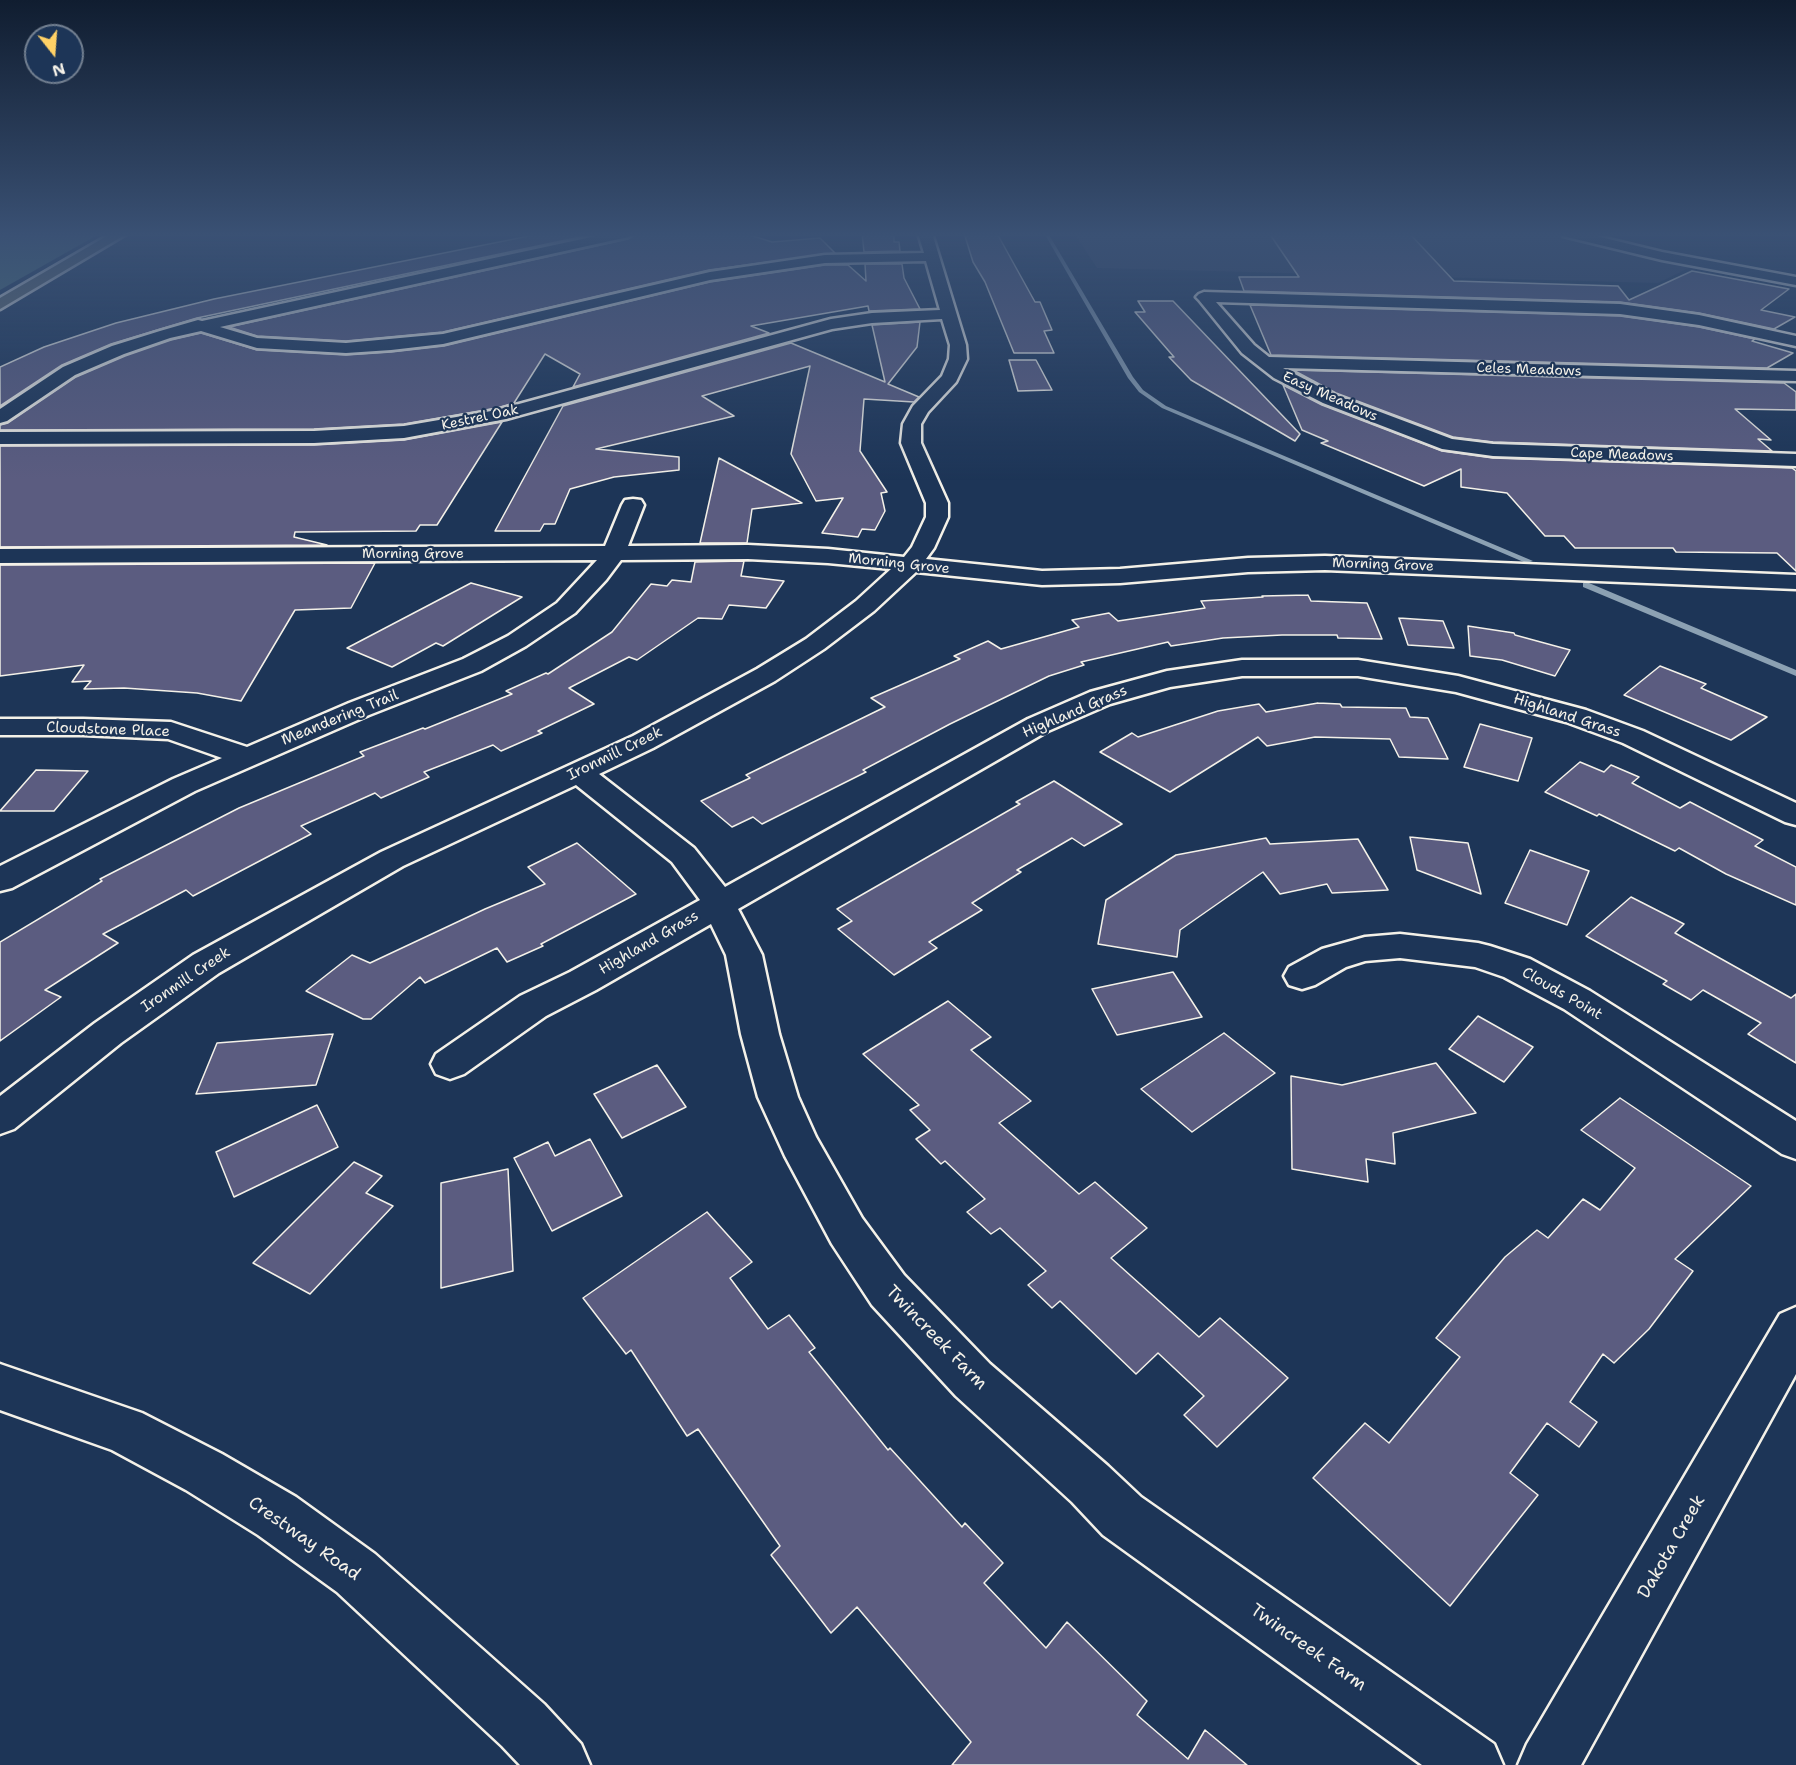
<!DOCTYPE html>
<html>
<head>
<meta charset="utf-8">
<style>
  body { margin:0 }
  #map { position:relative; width:1796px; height:1765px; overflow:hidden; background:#1d3557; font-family:"Shantell Sans",sans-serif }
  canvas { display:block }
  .north { position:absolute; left:24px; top:24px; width:60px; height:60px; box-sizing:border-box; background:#1d3557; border:2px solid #738091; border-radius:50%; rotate:163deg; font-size:16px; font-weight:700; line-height:24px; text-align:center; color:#f4f1e8 }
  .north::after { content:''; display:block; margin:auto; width:21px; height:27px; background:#ffd166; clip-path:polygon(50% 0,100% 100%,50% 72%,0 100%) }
</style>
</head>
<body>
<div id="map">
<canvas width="1796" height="1765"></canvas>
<div class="north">N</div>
</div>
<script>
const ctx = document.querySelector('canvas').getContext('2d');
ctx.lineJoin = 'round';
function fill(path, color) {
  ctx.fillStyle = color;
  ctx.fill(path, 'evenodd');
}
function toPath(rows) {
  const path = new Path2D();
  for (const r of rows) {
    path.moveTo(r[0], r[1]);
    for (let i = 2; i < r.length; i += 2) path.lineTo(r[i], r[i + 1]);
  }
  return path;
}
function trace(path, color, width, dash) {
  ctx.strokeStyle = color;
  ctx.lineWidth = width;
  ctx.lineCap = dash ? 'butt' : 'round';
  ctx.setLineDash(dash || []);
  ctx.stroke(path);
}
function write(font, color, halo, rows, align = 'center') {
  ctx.font = font + ' "Shantell Sans",sans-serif';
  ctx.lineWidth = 4.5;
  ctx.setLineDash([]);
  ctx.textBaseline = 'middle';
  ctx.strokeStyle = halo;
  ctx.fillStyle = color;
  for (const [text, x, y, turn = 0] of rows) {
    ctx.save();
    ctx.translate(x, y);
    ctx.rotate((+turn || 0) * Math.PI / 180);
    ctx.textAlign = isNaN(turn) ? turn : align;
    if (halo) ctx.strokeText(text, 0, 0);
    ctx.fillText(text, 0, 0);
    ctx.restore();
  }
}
const built = toPath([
  [1074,233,1548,233,1583,243,1693,266,1658,283,1097,268]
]);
const green = toPath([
  [0,233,101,233,0,290]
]);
const stream = toPath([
  [1044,233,1048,233,1133,377,1143,390,1166,406,1533,561,1526,563,1162,408,1139,392,1128,378,1044,233],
  [1583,583,1589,583,1796,670,1796,676,1583,587,1583,583]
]);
const building = toPath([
  [544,233,599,233,197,318,111,344,62,365,0,406,0,367,44,347,116,323,214,299,544,233],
  [637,233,744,233,772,242,820,238,835,253,709,270,443,332,346,341,257,336,229,327,628,239,637,233],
  [862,233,894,233,894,242,899,242,900,251,864,252,862,233],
  [964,233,995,233,999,237,1035,302,1040,302,1052,330,1044,331,1054,353,1014,353,985,282,973,262,964,233],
  [1269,233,1409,233,1454,281,1618,286,1629,300,1692,271,1789,289,1761,310,1795,317,1774,329,1699,313,1620,302,1244,291,1239,277,1299,277,1269,233],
  [865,264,902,264,904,278,920,309,869,311,868,306,751,326,769,333,573,387,580,374,545,354,514,403,497,408,404,424,314,429,0,430,0,425,8,423,76,377,125,356,171,340,201,333,257,350,346,355,391,352,444,346,710,282,825,265,848,265,866,281,865,264],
  [1138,301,1173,301,1300,434,1295,441,1191,380,1169,357,1174,357,1135,312,1145,312,1138,301],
  [1250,305,1620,316,1699,327,1755,339,1752,341,1793,353,1767,368,1271,355,1250,305],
  [920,322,917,347,888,384,919,397,914,402,864,399,860,451,887,492,881,493,885,511,875,530,862,529,858,537,822,533,843,498,816,501,791,454,810,366,702,396,734,416,596,449,679,457,679,470,614,477,570,489,555,524,544,524,540,531,495,531,563,406,791,343,885,382,872,325,920,322],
  [1009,360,1036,360,1052,390,1018,391,1009,360],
  [1293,370,1784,383,1796,392,1796,410,1735,409,1771,440,1758,439,1772,451,1493,442,1453,437,1336,393,1293,370],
  [1283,385,1322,405,1442,451,1493,458,1792,468,1796,471,1796,571,1777,553,1676,552,1673,548,1575,548,1564,536,1545,536,1507,493,1461,487,1461,469,1424,486,1321,443,1328,441,1302,430,1283,385],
  [502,422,437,525,420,525,416,531,295,532,294,537,327,545,0,547,0,446,314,445,404,440,502,422],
  [719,458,802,503,752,509,747,543,700,543,719,458],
  [744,561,741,576,784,581,766,608,729,605,722,619,698,618,637,660,629,657,569,688,594,704,538,731,542,733,501,751,493,745,424,772,429,777,381,798,375,793,301,826,311,834,193,896,186,890,103,934,118,943,45,990,61,997,0,1041,0,942,102,881,100,879,239,808,364,756,360,752,423,728,425,729,512,694,506,691,546,673,548,674,612,632,651,584,667,586,672,580,691,582,695,562,744,561],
  [375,563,351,608,295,610,241,701,197,693,124,688,84,689,91,681,72,682,84,665,0,676,0,565,375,563],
  [471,583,522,597,443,646,436,643,392,667,347,648,471,583],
  [1308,595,1311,601,1367,603,1382,639,1338,638,1337,635,1282,635,1223,638,1171,646,1168,642,1081,662,1084,665,1049,676,950,724,863,770,866,772,762,824,753,817,732,827,701,801,750,778,746,775,885,707,871,698,960,659,954,656,988,641,1001,649,1079,627,1072,620,1109,613,1118,621,1205,608,1201,601,1263,597,1262,596,1308,595],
  [1399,618,1443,621,1454,648,1408,645,1399,618],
  [1468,626,1514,633,1515,635,1570,650,1555,676,1502,660,1470,656,1468,626],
  [1660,666,1706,684,1701,688,1767,717,1731,740,1624,695,1660,666],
  [1318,703,1340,704,1342,707,1406,708,1410,717,1428,718,1448,759,1399,757,1390,739,1315,737,1267,746,1258,737,1170,792,1100,752,1132,733,1138,737,1218,711,1259,704,1266,712,1318,703],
  [1480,724,1532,738,1518,781,1464,767,1480,724],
  [1580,762,1604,772,1611,765,1639,777,1632,783,1680,808,1690,802,1763,840,1755,846,1796,867,1796,905,1726,874,1679,848,1675,851,1599,814,1597,816,1545,792,1580,762],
  [36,770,88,771,54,811,0,811,36,770],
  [1054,781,1122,824,1084,846,1072,838,1017,870,1021,872,972,903,982,910,929,942,937,948,894,975,838,929,852,921,837,909,1020,804,1016,802,1054,781],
  [1410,837,1468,843,1481,894,1417,870,1410,837],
  [1266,838,1270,844,1358,839,1388,890,1332,893,1327,884,1280,894,1263,872,1180,930,1177,957,1098,944,1106,900,1176,855,1266,838],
  [577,843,636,894,541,944,543,946,507,962,497,948,425,983,420,977,371,1019,363,1019,306,991,352,955,370,963,485,909,545,884,528,867,577,843],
  [1530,850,1589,871,1567,925,1505,903,1530,850],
  [1631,897,1684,924,1675,933,1791,998,1796,994,1796,1063,1748,1034,1761,1023,1703,990,1691,1000,1663,984,1667,981,1586,936,1631,897],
  [1173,972,1202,1017,1117,1035,1092,989,1173,972],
  [948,1001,991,1037,971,1050,1031,1101,999,1123,1079,1194,1095,1182,1147,1228,1111,1258,1199,1337,1220,1318,1288,1378,1217,1447,1184,1415,1204,1396,1158,1353,1136,1374,1060,1301,1052,1308,1028,1285,1046,1271,1000,1228,991,1234,967,1212,985,1199,945,1161,941,1164,916,1139,930,1130,910,1110,919,1105,863,1054,948,1001],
  [1478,1016,1533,1047,1504,1082,1449,1049,1478,1016],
  [1224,1033,1275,1073,1192,1132,1141,1089,1224,1033],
  [333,1034,316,1085,196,1094,217,1043,333,1034],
  [1436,1063,1476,1113,1393,1133,1395,1164,1366,1159,1368,1182,1292,1169,1291,1076,1342,1085,1436,1063],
  [657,1065,686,1107,622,1138,594,1094,657,1065],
  [1620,1098,1751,1186,1675,1259,1693,1271,1649,1329,1614,1363,1603,1354,1570,1402,1597,1422,1579,1447,1547,1423,1510,1473,1538,1495,1450,1606,1313,1478,1365,1423,1389,1443,1460,1357,1436,1338,1505,1257,1537,1230,1548,1238,1583,1199,1600,1210,1635,1168,1581,1130,1620,1098],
  [317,1105,338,1147,234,1197,216,1152,317,1105],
  [590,1139,622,1196,552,1231,514,1158,548,1142,555,1156,590,1139],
  [354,1162,382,1176,366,1193,393,1206,310,1294,253,1263,354,1162],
  [508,1169,513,1271,441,1288,441,1183,508,1169],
  [707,1212,752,1262,730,1278,768,1329,789,1315,815,1348,809,1352,888,1450,890,1448,962,1527,965,1523,1003,1563,984,1583,1046,1648,1067,1622,1147,1701,1137,1715,1188,1759,1205,1730,1247,1765,952,1765,971,1742,857,1607,831,1633,771,1555,780,1546,698,1429,687,1436,631,1350,626,1354,583,1298,707,1212]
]);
const minor = toPath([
  [610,233,635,233,628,237,220,327,257,338,346,343,443,334,710,272,825,255,924,253,918,233,932,233,966,345,967,359,956,382,928,412,921,424,921,443,948,503,948,517,934,548,926,559,1042,571,1120,569,1248,558,1325,556,1796,575,1796,589,1325,570,1248,572,1120,583,1042,585,916,572,874,611,824,649,775,681,653,748,599,774,694,848,725,887,1028,719,1090,692,1167,671,1242,660,1358,660,1458,676,1586,710,1643,731,1796,803,1796,825,1785,822,1623,743,1566,722,1456,692,1358,676,1242,676,1170,687,1110,704,1048,731,738,909,762,955,779,1034,798,1097,816,1137,862,1218,904,1275,990,1364,1108,1466,1141,1497,1494,1744,1503,1765,1422,1765,1103,1535,1072,1502,956,1396,872,1305,832,1244,785,1156,758,1097,741,1034,726,955,711,924,596,990,546,1016,464,1074,450,1079,436,1074,431,1064,436,1054,520,996,570,972,700,900,672,862,576,785,403,866,219,973,121,1043,14,1129,0,1134,0,1096,95,1023,193,955,381,852,633,736,757,669,806,639,856,601,891,569,828,563,748,559,621,560,606,580,575,613,526,646,481,671,369,715,195,791,12,888,0,891,0,866,173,779,222,758,168,739,83,735,0,735,0,719,83,719,171,722,247,747,349,703,463,659,508,636,557,603,597,560,0,563,0,549,605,546,622,505,625,500,633,499,641,500,644,505,628,546,748,545,828,549,904,557,912,547,926,517,926,503,901,443,903,424,913,406,942,376,949,359,950,345,942,319,872,323,832,329,506,419,404,438,314,443,0,444,0,432,314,431,404,426,497,410,831,319,872,313,940,310,926,261,825,263,710,280,443,344,391,350,346,353,257,348,201,331,170,338,124,354,75,375,7,421,0,423,0,409,63,367,112,346,160,331,198,320,202,321,610,233],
  [1561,233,1584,233,1662,252,1796,277,1796,285,1662,260,1563,236,1561,233],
  [1204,292,1620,304,1699,315,1796,336,1796,346,1699,325,1620,314,1216,302,1254,345,1269,357,1796,371,1796,381,1283,368,1335,395,1452,439,1493,444,1796,454,1796,466,1493,456,1442,449,1323,403,1274,378,1242,353,1199,300,1196,297,1199,294,1204,292],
  [1400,934,1478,943,1490,946,1530,959,1590,991,1796,1121,1796,1159,1782,1154,1564,1009,1504,977,1475,967,1400,958,1365,961,1346,967,1315,985,1302,989,1289,985,1284,976,1289,967,1322,949,1365,937,1400,934],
  [1796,1307,1796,1374,1581,1765,1518,1765,1527,1744,1780,1314,1796,1307],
  [0,1364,142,1413,222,1454,296,1497,375,1554,544,1704,581,1744,590,1765,520,1765,502,1746,337,1592,258,1535,186,1490,112,1450,0,1410,0,1364]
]);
const major = toPath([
  [112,233,128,233,0,309,0,298,112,233]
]);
const farStreetnames = [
  ["Celes Meadows",1529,370,2],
  ["Easy Meadows",1330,397,24],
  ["Kestrel Oak",480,418,-12],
  ["Cape Meadows",1622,455,2],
  ["Morning Grove",413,554],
  ["Morning Grove",899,564,6],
  ["Morning Grove",1383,565,2]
];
const streetNames = [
  ["Highland Grass",1075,712,-23],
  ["Highland Grass",1567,716,18],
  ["Meandering Trail",340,718,-22],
  ["Cloudstone Place",108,730,2],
  ["Ironmill Creek",615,754,-26],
  ["Highland Grass",649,943,-30],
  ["Ironmill Creek",186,980,-34],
  ["Clouds Point",1562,994,30]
];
const nearStreetnames = [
  ["Twincreek Farm",936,1338,46],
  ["Crestway Road",304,1539,35],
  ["Dakota Creek",1672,1547,-60],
  ["Twincreek Farm",1308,1648,35]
];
fill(built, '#304163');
fill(green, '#4d767b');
fill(stream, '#8ca1b3');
fill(building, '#5b5c80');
trace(building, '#f4f1e8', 1.5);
trace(minor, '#f4f1e8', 5);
trace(major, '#f4f1e8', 5);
fill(minor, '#1d3557');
fill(major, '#6a706d');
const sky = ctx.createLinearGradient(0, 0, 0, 480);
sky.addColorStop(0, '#101d30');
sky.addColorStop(0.49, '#3a5174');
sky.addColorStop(1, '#3a517400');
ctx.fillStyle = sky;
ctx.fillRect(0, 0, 1796, 480);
write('14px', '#f4f1e8', '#1d3557', farStreetnames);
write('15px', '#f4f1e8', '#1d3557', streetNames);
write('18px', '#f4f1e8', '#1d3557', nearStreetnames);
</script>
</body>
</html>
